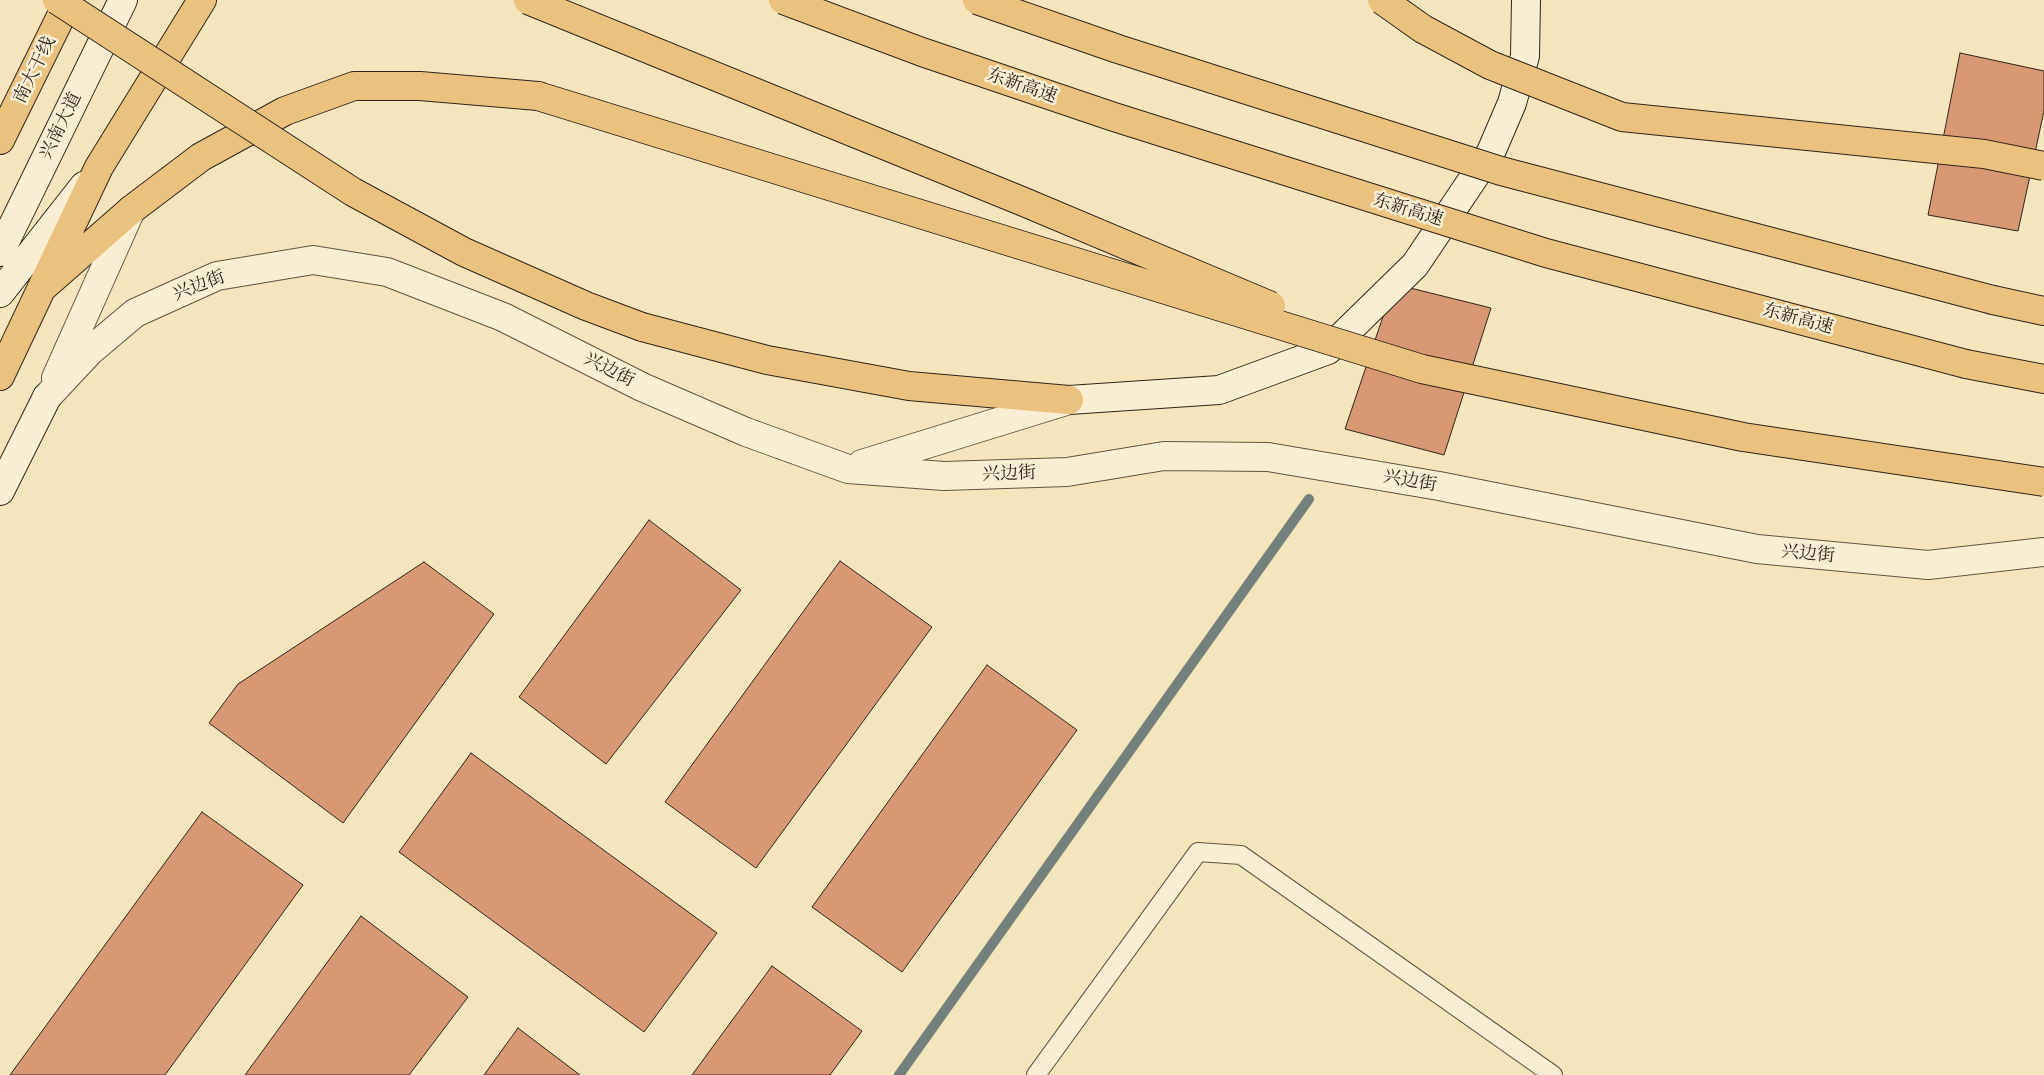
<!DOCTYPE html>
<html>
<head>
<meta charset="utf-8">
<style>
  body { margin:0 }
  canvas { display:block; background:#f5e5bc }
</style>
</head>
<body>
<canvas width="2044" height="1075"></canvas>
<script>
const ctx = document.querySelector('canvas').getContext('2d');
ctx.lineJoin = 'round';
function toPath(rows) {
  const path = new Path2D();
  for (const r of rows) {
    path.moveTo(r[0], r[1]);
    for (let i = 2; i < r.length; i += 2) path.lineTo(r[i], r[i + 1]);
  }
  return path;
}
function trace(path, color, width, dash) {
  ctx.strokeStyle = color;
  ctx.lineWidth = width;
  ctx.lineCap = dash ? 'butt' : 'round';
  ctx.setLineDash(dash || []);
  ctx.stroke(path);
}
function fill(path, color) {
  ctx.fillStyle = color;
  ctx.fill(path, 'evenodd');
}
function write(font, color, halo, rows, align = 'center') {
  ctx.font = font + ' "EB Garamond","Noto Serif SC",serif';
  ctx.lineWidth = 5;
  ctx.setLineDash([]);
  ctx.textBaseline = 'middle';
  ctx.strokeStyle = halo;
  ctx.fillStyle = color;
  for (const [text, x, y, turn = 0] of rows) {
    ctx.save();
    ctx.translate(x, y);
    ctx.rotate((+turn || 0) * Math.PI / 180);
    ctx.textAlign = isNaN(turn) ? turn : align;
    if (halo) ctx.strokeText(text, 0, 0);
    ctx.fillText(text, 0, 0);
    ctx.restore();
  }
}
const stream = toPath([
  [899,1075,1309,499]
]);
const building = toPath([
  [1960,53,2044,71,2044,111,2018,231,1928,215,1960,53],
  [1394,284,1491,308,1444,455,1345,429,1394,284],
  [649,520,741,590,606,764,519,697,649,520],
  [840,561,932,627,756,868,665,802,840,561],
  [424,562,494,614,343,823,209,723,238,684,424,562],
  [987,665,1077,730,902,972,812,907,987,665],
  [471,753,717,933,644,1032,399,852,471,753],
  [202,812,303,885,165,1075,10,1075,202,812],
  [361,916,468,997,409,1075,245,1075,361,916],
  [772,966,862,1031,830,1075,692,1075,772,966],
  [518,1028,580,1075,484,1075,518,1028]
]);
const service = toPath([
  [1036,1075,1198,852,1241,855,1553,1075]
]);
const tertiary = toPath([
  [56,378,131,210],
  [47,397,90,351,135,313,217,276,313,260,387,272,503,317,642,387,746,432,848,469,944,476,1067,472,1164,456,1268,457,1439,486,1757,549,1928,565,2044,552],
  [862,464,1069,400]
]);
const secondary = toPath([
  [0,252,123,0],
  [0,293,84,186],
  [1069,400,1219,390,1328,350,1415,265,1491,152,1512,103,1525,56,1526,0],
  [0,491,47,397]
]);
const trunk = toPath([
  [0,140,69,0]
]);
const motorway = toPath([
  [42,288,131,210,201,157,285,111,354,86,420,86,538,96],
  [1993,300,2044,311],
  [642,327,767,360,909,386,1069,400],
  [1966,364,2044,379],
  [0,376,99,167,202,0]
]);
const motorwayBridge = toPath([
  [57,0,353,192,464,252,586,306,642,327],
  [528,0,1024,202,1271,306],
  [783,0,922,52,1114,117,1546,253,1966,364],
  [977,0,1118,49,1501,171,1993,300],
  [1382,0,1423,29,1490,65,1622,117,1984,154,2044,166],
  [538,96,1422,369,1743,437,2044,482]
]);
const streetNames = [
  ["南大干线",35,70,-64],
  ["东新高速",1022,86,19],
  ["兴南大道",61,126,-64],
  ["东新高速",1408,210,17],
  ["兴边街",199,286,-21],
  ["东新高速",1798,319,15],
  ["兴边街",609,370,27],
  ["兴边街",1009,474,-2],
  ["兴边街",1410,481,10],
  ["兴边街",1808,554,5]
];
trace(stream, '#73807b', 10);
fill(building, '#d99874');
trace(building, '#30251b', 1);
trace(service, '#615543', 20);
trace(tertiary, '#615543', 30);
trace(secondary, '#30251b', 30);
trace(trunk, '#30251b', 30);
trace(motorway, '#30251b', 30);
trace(service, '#f8eed3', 18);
trace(tertiary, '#f8eed3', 28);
trace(secondary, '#f8eed3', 28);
trace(trunk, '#eac27e', 28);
trace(motorway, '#eac27e', 28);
trace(motorwayBridge, '#30251b', 30, []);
trace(motorwayBridge, '#eac27e', 28);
write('18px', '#30251b', '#f8eed3', streetNames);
</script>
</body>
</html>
